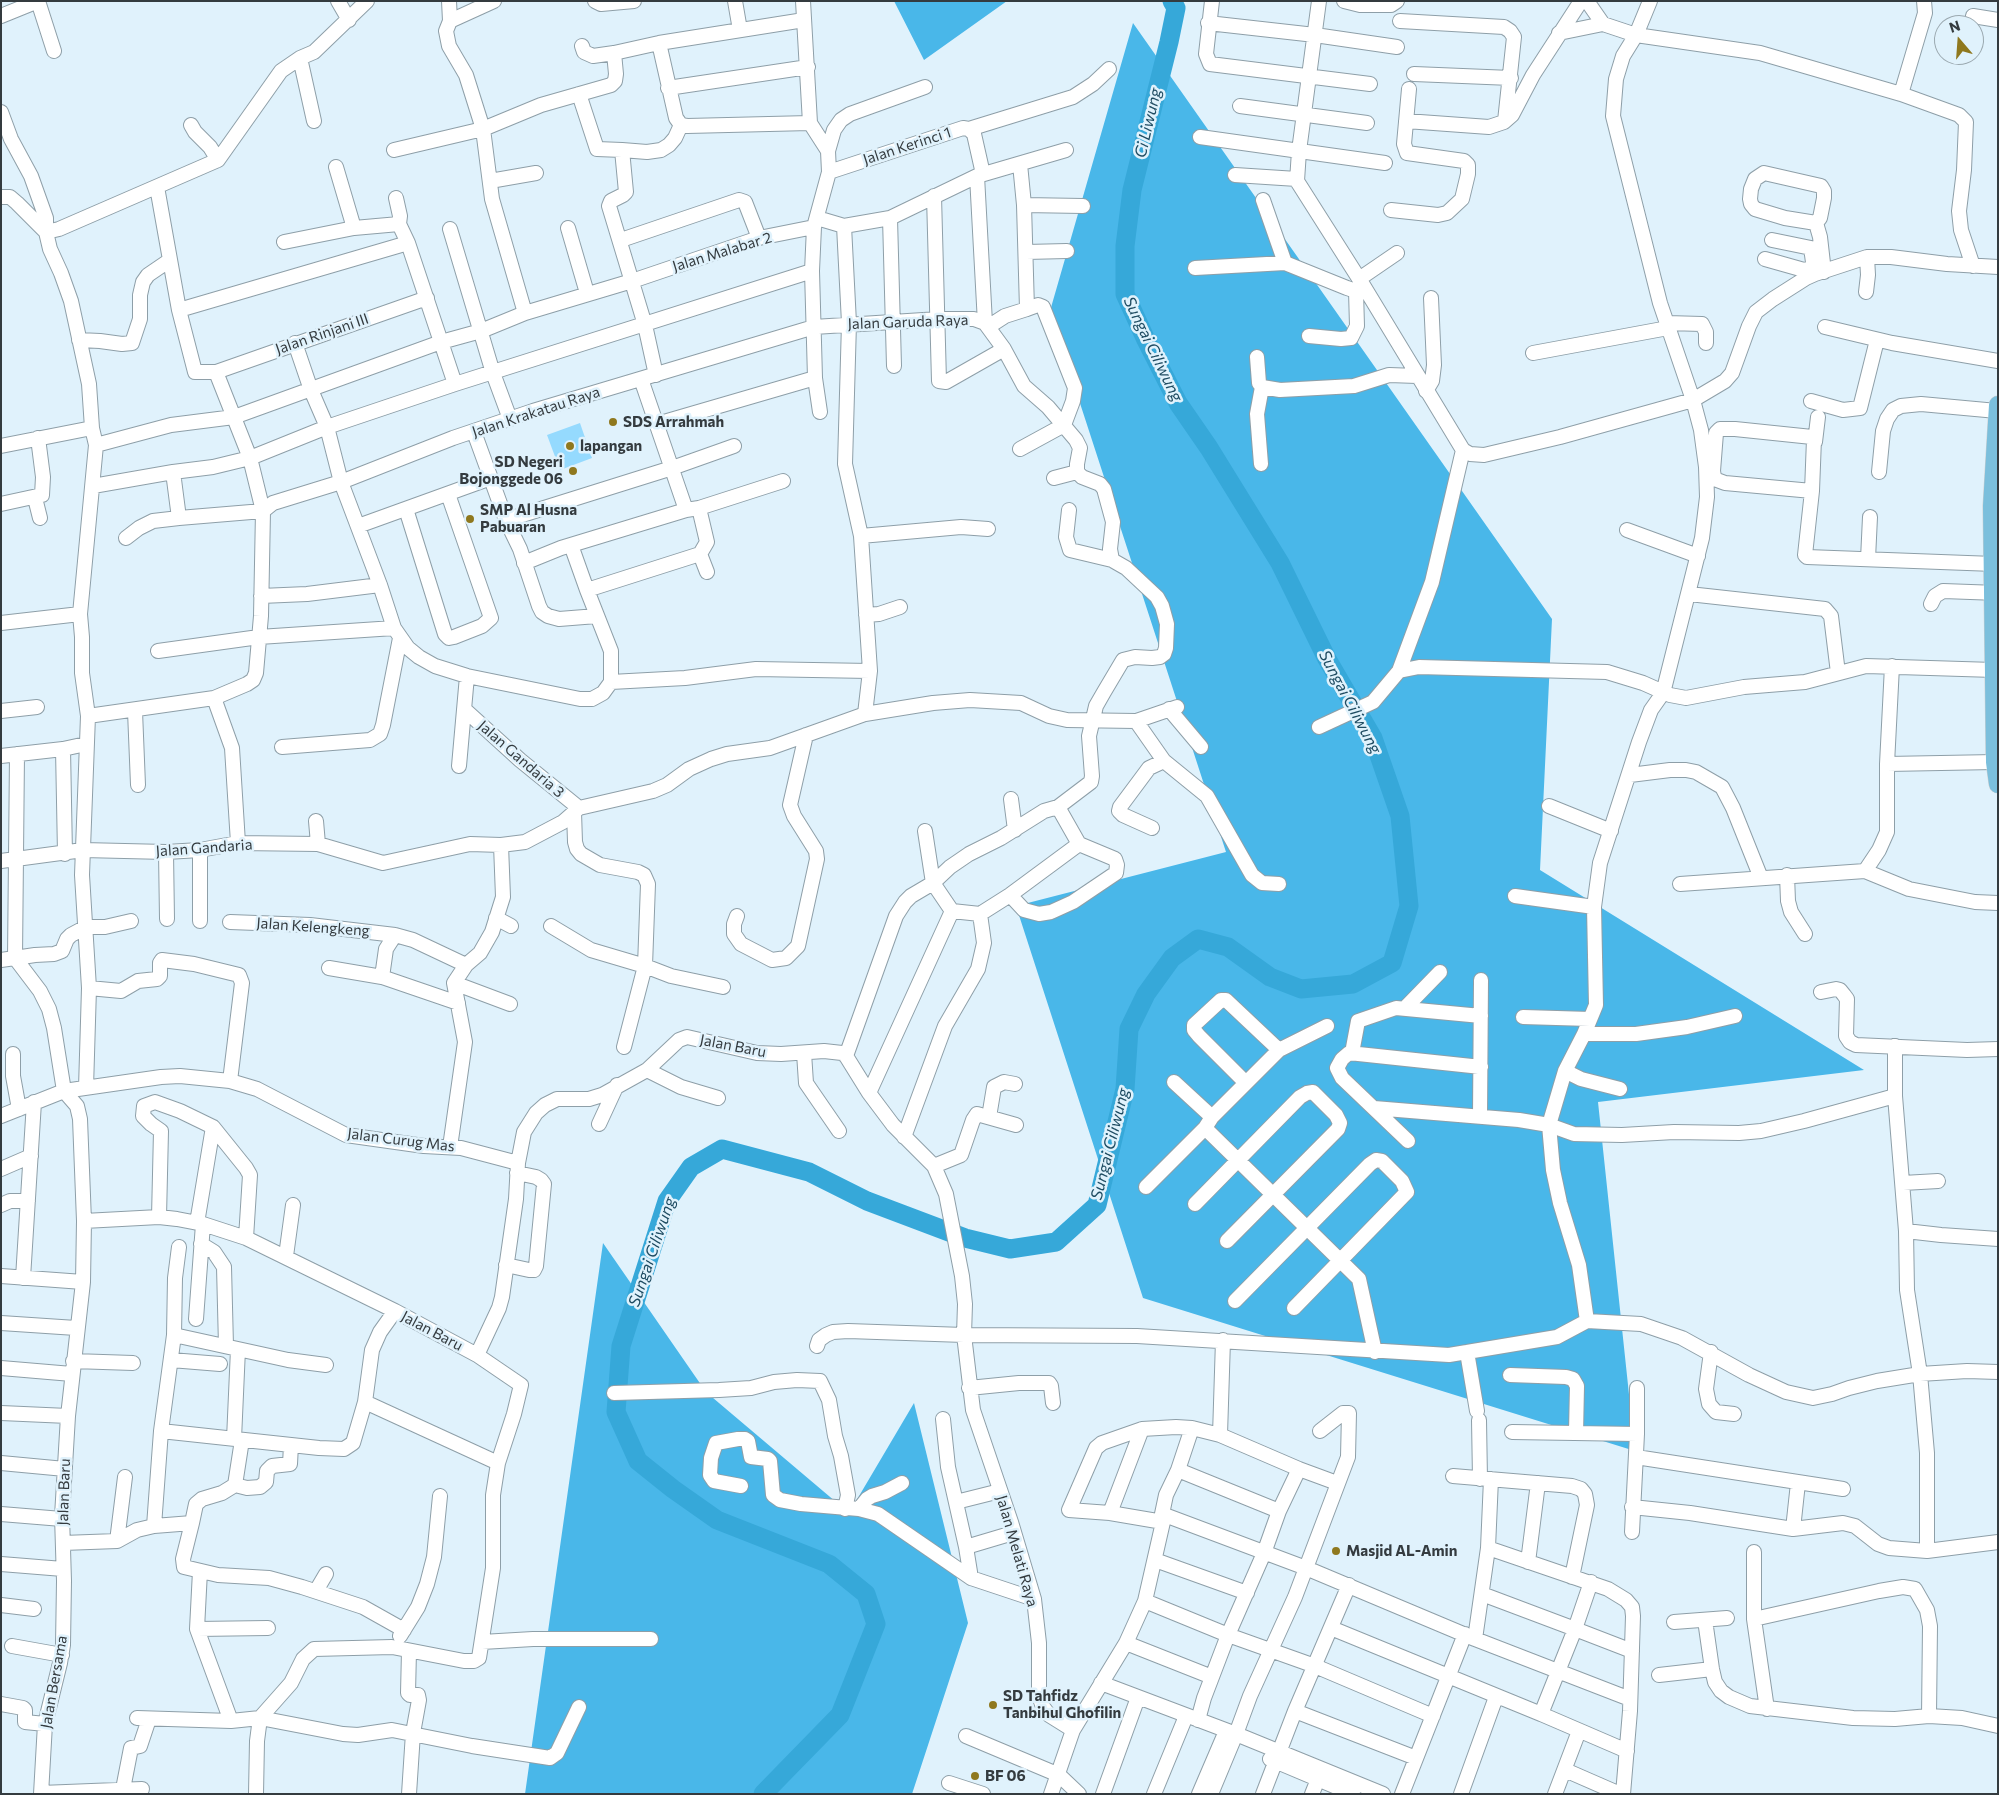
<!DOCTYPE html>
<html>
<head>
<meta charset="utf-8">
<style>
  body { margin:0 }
  #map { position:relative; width:1999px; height:1795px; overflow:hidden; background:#e0f2fc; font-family:Commissioner,sans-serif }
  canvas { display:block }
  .frame { position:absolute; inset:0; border:2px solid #343b3f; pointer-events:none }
  .north { position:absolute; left:1934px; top:15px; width:50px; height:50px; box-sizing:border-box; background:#e0f2fc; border:1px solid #9ba9b0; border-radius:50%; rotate:342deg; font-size:14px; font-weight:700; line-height:20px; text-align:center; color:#343b3f }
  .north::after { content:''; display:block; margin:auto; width:18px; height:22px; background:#8f781e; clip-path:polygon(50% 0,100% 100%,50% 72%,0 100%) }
</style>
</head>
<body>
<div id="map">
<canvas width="1999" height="1795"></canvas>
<div class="frame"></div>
<div class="north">N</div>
</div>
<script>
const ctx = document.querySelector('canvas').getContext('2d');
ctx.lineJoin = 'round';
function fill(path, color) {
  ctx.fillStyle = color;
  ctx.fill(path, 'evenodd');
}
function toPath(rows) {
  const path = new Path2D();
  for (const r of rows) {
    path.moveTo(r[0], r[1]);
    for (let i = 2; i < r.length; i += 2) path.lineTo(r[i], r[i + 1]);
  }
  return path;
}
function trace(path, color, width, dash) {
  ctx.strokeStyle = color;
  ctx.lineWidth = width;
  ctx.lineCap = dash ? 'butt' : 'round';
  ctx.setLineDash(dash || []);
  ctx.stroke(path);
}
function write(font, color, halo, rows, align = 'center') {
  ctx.font = font + ' Commissioner,sans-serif';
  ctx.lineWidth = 5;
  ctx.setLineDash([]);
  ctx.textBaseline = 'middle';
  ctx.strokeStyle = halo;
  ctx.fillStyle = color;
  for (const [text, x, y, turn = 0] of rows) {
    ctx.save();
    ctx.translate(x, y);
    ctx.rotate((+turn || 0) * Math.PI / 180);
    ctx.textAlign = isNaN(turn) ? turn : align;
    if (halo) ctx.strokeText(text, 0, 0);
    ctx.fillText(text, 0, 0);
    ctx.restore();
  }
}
const green = toPath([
  [580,423,592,458,560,470,547,435]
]);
const forest = toPath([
  [894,1,1007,1,924,60],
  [1133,23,1552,619,1540,870,1864,1070,1598,1102,1635,1451,1143,1298,1016,906,1226,852,1050,311],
  [603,1243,706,1392,849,1513,914,1403,968,1623,912,1794,525,1794]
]);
const river = toPath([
  [763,1794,840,1715,876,1624,866,1594,829,1564,717,1520,673,1489,638,1461,616,1412,621,1346,667,1201,691,1167,722,1149,809,1172,867,1201,965,1238,1010,1249,1056,1242,1097,1205,1125,1089,1129,1029,1146,994,1172,958,1198,939,1228,947,1270,977,1301,989,1353,984,1392,963,1409,906,1400,816,1373,738,1327,659,1280,563,1209,448,1178,403,1146,340,1125,294,1125,246,1132,190,1169,42,1176,8,1172,1]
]);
const minor = toPath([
  [38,1,54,51],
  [338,1,349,20],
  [449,1,450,21,446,31,449,46,466,75,483,129,492,199,525,313],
  [595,1,601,4,634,1],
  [735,1,740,30],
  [803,1,810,123,828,151,829,172,814,227,812,271,815,378,820,412],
  [1212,1,1206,54,1210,64,1370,84],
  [1319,1,1299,151,1297,181,1363,285,1463,450,1470,454,1484,455,1560,437,1693,400,1725,381,1732,373,1749,326,1756,312,1773,299,1806,278,1815,274,1867,257,1891,257,1947,264,1998,267],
  [1344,1,1360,5,1391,5,1397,1],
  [1587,1,1603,24],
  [1,16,38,1],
  [1973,16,1998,20],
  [450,21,494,1],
  [1400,21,1504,27,1510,31,1514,37,1505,121],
  [1208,23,1315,35,1397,47],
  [1559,33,1603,24,1636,35,1760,53,1901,94,1959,115,1966,122,1964,170,1959,211,1961,230,1973,266],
  [659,43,676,118,681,125,687,126,810,123],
  [582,46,584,52,593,56,614,53,659,43,804,20],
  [300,58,314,121],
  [1414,74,1511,78],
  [668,88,808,67],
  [579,94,597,149,622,150,626,192,623,195,611,201,609,206,645,325,656,375],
  [1901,94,1925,13,1924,1],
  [1240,106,1367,123],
  [1,112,11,139,31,176,46,218,46,232,50,249,61,273,71,301,89,384,92,428,96,445,80,614,82,637,82,673,88,716],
  [1406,121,1489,127,1504,122,1512,115,1533,75,1581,1],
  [191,125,195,132,210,147,218,160],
  [969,129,1073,97,1093,84,1109,69],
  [1200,137,1385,163],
  [394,150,483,129,541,105,611,85,615,81,616,74,614,53],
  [622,150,647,152,661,150,669,145,675,138,681,125],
  [828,151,834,130,841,120,850,114,925,87],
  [336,167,354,228],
  [829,172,963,128,969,129,974,134,983,174],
  [1235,175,1297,179],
  [977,176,985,323],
  [490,181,536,173],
  [157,187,179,310,195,372,216,372,427,298],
  [934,196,939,381,946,382,1004,349],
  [1,197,10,197,17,203,46,232],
  [396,198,400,216,399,224,408,243,455,384],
  [1263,200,1285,263],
  [1024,205,1083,206],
  [1391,210,1438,215,1447,213,1462,199,1468,174,1468,165,1464,161,1407,153,1404,144,1409,89],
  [817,218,844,226,890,218,977,176,1066,150],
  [890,218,894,366],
  [1816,223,1820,218,1824,198,1824,191,1821,186,1764,173,1755,179,1751,189,1750,199,1751,204,1755,209,1785,218,1816,223,1820,237,1824,272],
  [844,226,849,323,845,464,861,536,870,671,865,714],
  [568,228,587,293],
  [450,229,493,373,510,419],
  [46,232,59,229,218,160,281,71,300,58,314,52,367,1],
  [621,240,739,200,745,202,759,238],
  [284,242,354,228,399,224],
  [1026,252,1067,251],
  [1765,259,1804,270,1812,268,1813,262,1811,248,1772,240],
  [1195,268,1285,263,1347,288,1356,291,1363,285],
  [1359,279,1397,253],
  [1866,292,1868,275,1867,257],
  [179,310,408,243],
  [1667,323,1702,324,1706,332,1706,343],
  [988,327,1005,316,1027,309],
  [1825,327,1892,343,1998,361],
  [1309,336,1341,339,1351,338,1357,326,1356,291],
  [79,340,100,341,122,344,132,343,140,319,140,295,143,282,148,275,170,260],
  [295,343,311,390,327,427,341,482,380,585,394,628,408,648,419,657,435,666,467,676,580,699,592,699,603,693,611,682,611,651,587,590],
  [1533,353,1668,328],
  [1257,357,1259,383,1262,387,1280,390,1354,386,1389,375,1417,376],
  [641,379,686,510],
  [1426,391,1432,381,1434,365,1431,298],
  [1811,401,1843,410,1860,408,1877,340],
  [657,424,815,378],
  [474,432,506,520,520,549,539,606,542,612,548,616,559,619,597,616],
  [1815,442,1818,417],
  [96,445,171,425,234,417,441,342,481,331,525,313,632,281,759,238,814,227],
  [1,446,92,428],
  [1020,449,1064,425,1073,401,1075,388,1043,307,1038,305,1027,309,1024,205,1020,164],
  [1261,464,1257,414,1262,387],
  [173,472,179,518,263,511],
  [1879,472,1883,431,1887,419,1893,410,1901,406,1921,404,1997,411],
  [1054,478,1077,472],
  [93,486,173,472,213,467,250,458,327,427,455,384,812,271],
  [1812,491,1725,483,1717,480,1714,477,1713,471,1716,433,1720,429,1735,429,1812,437,1814,439,1812,491,1805,555,1807,557,1994,564],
  [35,498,40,518],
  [1,504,42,495,43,477,38,438],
  [406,509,445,634,449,638,454,637,482,626,491,618,448,494],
  [1069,510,1066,537,1070,550,1112,560],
  [263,511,273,503,341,482,453,438,533,411,814,327,939,319,974,319,985,323,1004,349,1024,386,1048,407,1076,440,1080,448,1077,464,1077,472,1082,477,1100,484,1104,489,1113,522,1110,549,1112,560,1126,568,1157,597,1162,606,1167,624,1166,648,1164,654,1160,657,1152,658,1135,657,1123,660,1104,692,1096,706,1089,736,1092,776,1091,782,1058,807,1044,811,1001,838,969,854,950,867,933,883,911,896,905,902,896,916,846,1056],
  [506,520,672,468,734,446],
  [358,526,491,478],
  [1627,530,1698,556],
  [861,536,961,527,988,529],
  [126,538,139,528,153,521,179,518],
  [571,545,587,590,700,554,707,542,699,508],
  [700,554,707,572],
  [1868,559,1870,517],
  [524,563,561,548,686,510,699,508,783,481],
  [1689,594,1825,609,1831,616,1838,673],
  [261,596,307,594,380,585],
  [1931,604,1935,596,1943,591,1998,593],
  [866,615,879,614,900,607],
  [1,623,80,614],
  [158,651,259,637,394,628],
  [1399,671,1432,582,1463,450],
  [611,682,685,678,756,669,870,671],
  [214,698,232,748,238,843],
  [464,709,520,760,579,808],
  [1169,709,1201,747],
  [1,711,37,707],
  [135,711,138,785],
  [1136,721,1164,761,1207,796,1252,875,1262,883,1279,884],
  [1319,727,1373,702,1399,671,1419,667,1607,672,1643,683,1670,695,1686,698,1744,687,1805,682,1866,666,1994,670],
  [282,747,370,740,380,734,383,725,400,638],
  [63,749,65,854],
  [17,754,15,958,35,955,54,954,62,951,67,939,71,935,86,927,105,927,131,921],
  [1,756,63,749,86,744],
  [1887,764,1995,762],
  [459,766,467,676],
  [1630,775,1670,770,1686,770,1696,772,1722,787,1733,808,1761,878],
  [1011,799,1015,830],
  [1549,806,1611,831],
  [574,812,575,842,577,849,581,854,600,865,638,872,644,875,648,884,645,966,624,1047],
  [316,821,318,844],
  [1152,828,1123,815,1119,811,1120,807,1149,768,1164,761],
  [200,850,200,921],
  [166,852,167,919],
  [1,861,83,850,166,852,200,850,238,843,318,844,383,863,470,844,501,845,525,842,563,822,579,808,653,791,667,785,689,769,711,759,727,754,770,748,865,714,933,703,970,700,1021,703,1049,716,1067,720,1136,721,1177,707],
  [1865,871,1879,850,1887,832,1887,764,1892,666],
  [1787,875,1788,901,1791,912,1805,934],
  [1680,884,1865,871,1909,889,1975,902,1998,903],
  [1010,895,1024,910,1039,914,1051,912,1073,902,1116,873,1117,865,1115,859,1079,844],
  [1515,896,1594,907],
  [952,911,980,914,1010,895,1079,844,1058,807],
  [737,916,734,924,734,934,741,944,772,960,786,958,798,946,817,859,816,851,794,816,790,805,806,735],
  [496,918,511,926],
  [230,922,310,925,395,935,386,949,382,977,458,1003],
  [551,926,591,950,645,966,671,976,723,987],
  [395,935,413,940,466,965],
  [1,960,15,958,40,991,49,1009,54,1028,64,1091,1,1116],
  [329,968,382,977],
  [454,983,510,1004],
  [89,988,121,991,138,981,157,979,160,976,160,963,162,960,194,964,239,975,242,983,230,1081],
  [1821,992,1836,989,1840,990,1844,995,1847,999,1846,1036,1850,1042,1856,1045,1967,1050,1998,1049],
  [1404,1009,1440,972],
  [1523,1017,1590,1019],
  [1584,1034,1636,1034,1687,1027,1735,1016],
  [1895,1046,1895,1096,1906,1231,1907,1290,1920,1374,1927,1453,1927,1551],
  [804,1053,806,1083,839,1131],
  [1352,1053,1358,1021,1396,1008,1481,1016],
  [13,1054,13,1076,19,1109],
  [647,1070,681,1087,718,1098],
  [1565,1071,1581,1079,1620,1089],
  [1174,1082,1212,1117],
  [1246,1083,1199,1036,1194,1030,1194,1025,1221,1000,1226,1000,1279,1050],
  [86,1088,89,988,82,875,88,716,214,698,247,684,253,680,256,673,261,616,263,511,250,458,216,372],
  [64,1091,161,1077,180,1076,230,1081,257,1089,346,1135,424,1146,461,1148,518,1163],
  [64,1091,77,1106,80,1119,84,1221],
  [869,1093,952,911,933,883,925,831],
  [1374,1108,1519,1120,1549,1125,1574,1134,1622,1135,1674,1132,1739,1133,1761,1131,1804,1121,1895,1096],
  [1480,1116,1481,980],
  [989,1117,994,1087,1004,1082,1015,1084],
  [599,1124,617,1085],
  [1205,1128,1359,1279,1375,1352],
  [904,1137,945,1026,978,969,984,943,980,914],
  [1408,1141,1342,1078,1337,1068,1342,1059,1349,1053,1481,1067],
  [450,1147,465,1042,454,983,466,965,480,953,492,932,503,897,501,845],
  [934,1166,961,1155,973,1120,977,1114,1016,1125],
  [1,1169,31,1156],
  [1903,1183,1938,1181],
  [1146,1187,1205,1128,1212,1117,1279,1050,1327,1026],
  [1195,1204,1300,1097,1307,1093,1313,1092,1336,1115,1340,1123,1338,1129,1227,1241],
  [1,1205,10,1201,28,1201],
  [159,1217,161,1131,151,1124,143,1116,144,1106,155,1102,180,1111,213,1127,246,1168,250,1175,246,1238],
  [197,1223,213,1127],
  [1906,1231,1941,1235,1998,1239],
  [201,1244,214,1252,224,1267,226,1346],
  [286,1256,293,1205],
  [506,1265,529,1270,534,1270,536,1266,544,1184,541,1180,536,1177,517,1173],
  [1,1276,83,1282],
  [23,1278,34,1102],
  [1235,1301,1370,1164,1376,1160,1382,1161,1402,1181,1407,1192,1294,1308],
  [196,1319,203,1224],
  [1587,1321,1579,1265,1560,1203,1553,1170,1549,1125,1565,1071,1584,1034,1596,1005,1594,907,1600,863,1639,742,1651,710,1663,693,1702,538,1707,497,1706,467,1701,430,1693,400,1660,303,1613,116,1616,79,1623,56,1636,35,1650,1],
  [1,1323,76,1328],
  [174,1335,288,1360,326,1365],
  [817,1346,819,1340,826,1335,833,1332,848,1331,964,1335,1137,1336,1449,1355,1557,1337,1587,1321,1641,1324,1682,1338,1749,1375,1786,1392,1813,1398,1832,1394,1849,1388,1877,1381,1920,1374,1967,1371,1998,1372],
  [1467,1352,1477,1411],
  [1711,1352,1706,1389,1709,1404,1716,1412,1734,1414],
  [171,1360,220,1364],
  [73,1361,133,1363],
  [1,1368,72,1374],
  [1510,1375,1566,1377,1573,1379,1577,1386,1576,1433],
  [969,1388,1019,1383,1049,1383,1051,1386,1053,1403],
  [614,1393,719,1390,751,1388,774,1382,797,1380,820,1381,829,1400,835,1436,841,1456,848,1495,845,1509],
  [365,1402,498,1463],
  [1,1413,68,1416],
  [943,1419,948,1467,966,1547,971,1578],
  [1479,1420,1480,1479],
  [161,1431,319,1448,344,1449,353,1443,365,1402,372,1350,380,1332,395,1311],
  [1512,1432,1637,1434],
  [1220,1435,1223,1340],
  [234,1439,238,1349],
  [1636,1457,1843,1489],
  [1,1463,65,1469],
  [1178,1470,1279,1511],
  [1453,1476,1572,1486,1581,1489,1585,1494,1587,1505,1572,1577],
  [235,1485,247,1488,260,1487,266,1482,267,1471,272,1466,290,1464,291,1445],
  [741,1486,714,1481,710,1475,711,1458,716,1443,738,1439,745,1439,748,1441,751,1457,768,1459,770,1461,773,1495,780,1500,801,1504,859,1509,878,1514,971,1578,1034,1599],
  [956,1502,1000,1491],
  [1632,1507,1690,1513,1793,1529,1843,1523,1855,1526,1878,1544,1889,1548,1927,1551,1998,1542],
  [859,1509,867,1499,872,1496,885,1492,902,1483],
  [1110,1513,1142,1429],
  [1,1514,62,1519],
  [1162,1514,1306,1568,1475,1639,1630,1699],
  [1163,1522,1110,1513,1069,1510,1096,1448,1102,1443,1142,1429,1176,1427,1192,1428,1220,1435,1299,1469,1337,1483],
  [192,1523,183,1559,184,1567,218,1575,269,1578,302,1587,363,1607,404,1630],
  [154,1526,161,1431,174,1335,175,1278,179,1247],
  [1793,1529,1798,1483],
  [1632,1532,1637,1434,1637,1388],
  [117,1541,125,1477],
  [63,1543,117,1541,137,1530,154,1526,192,1523,196,1504,202,1499,222,1493,235,1485,242,1440],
  [966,1547,1013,1533],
  [1488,1548,1608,1589,1626,1600,1632,1607,1633,1616,1630,1711,1623,1794],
  [1754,1552,1754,1619,1767,1709],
  [1155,1560,1247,1593],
  [1528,1562,1538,1483],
  [1,1564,63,1569],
  [200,1571,197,1629,231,1721],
  [316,1591,326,1574],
  [1482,1594,1575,1629,1591,1582],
  [1145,1601,1228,1635,1315,1666,1433,1716],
  [1,1605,34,1609],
  [1754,1619,1879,1591,1903,1587,1915,1589,1927,1610,1930,1626,1929,1716],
  [1705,1620,1712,1669,1715,1682,1721,1691,1729,1697,1750,1706,1853,1718,1895,1719,1929,1716,1962,1718,1998,1726],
  [1674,1622,1727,1618],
  [1331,1628,1541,1714,1575,1629,1632,1651],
  [197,1629,268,1628],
  [400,1636,418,1607,427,1584,434,1557,440,1496],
  [1475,1639,1488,1548,1491,1479],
  [482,1642,533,1639,651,1639],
  [1126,1643,1212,1677],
  [12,1646,62,1655],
  [1659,1675,1712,1669],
  [1101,1683,1236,1734,1383,1794],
  [1,1704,23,1708,25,1710,25,1722,45,1724],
  [1295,1711,1416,1758],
  [1541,1714,1627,1751],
  [137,1718,231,1721,260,1718,343,1734,358,1735,392,1730,472,1746,550,1758,557,1753,579,1707],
  [1198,1720,1204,1698,1228,1635,1264,1553,1279,1511,1299,1469],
  [966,1736,1059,1775,1079,1794],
  [1270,1759,1353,1794],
  [1565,1770,1620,1794],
  [949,1783,983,1794],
  [123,1789,131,1748,140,1746,149,1719],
  [41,1793,142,1789],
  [41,1794,45,1724,60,1663,63,1645,64,1581,62,1516,68,1416,83,1282,84,1221,159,1217,177,1219,203,1224,246,1238,395,1311,477,1355,499,1308,502,1297,516,1199,518,1163,524,1132,536,1113,545,1105,557,1099,589,1099,602,1095,647,1070,679,1040,687,1037,757,1053,781,1054,824,1051,842,1053,846,1056,869,1093,893,1125,934,1166,946,1194,962,1276,965,1304,964,1335,973,1410,1011,1522,1034,1599,1039,1643,1039,1696,1043,1707,1049,1715,1073,1730],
  [256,1794,257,1741,260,1718,291,1683,303,1659,314,1649,392,1647,464,1661,474,1661,479,1658,493,1568,493,1495,498,1463,514,1414,521,1385,477,1355],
  [409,1794,413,1733,419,1700,418,1695,410,1695,408,1693,409,1651],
  [1051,1794,1073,1730,1126,1643,1145,1601,1163,1522,1162,1514,1166,1495,1178,1470,1192,1428],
  [1103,1794,1136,1703],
  [1154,1794,1184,1721],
  [1199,1794,1226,1731],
  [1211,1794,1236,1734,1250,1696,1295,1597,1348,1457,1349,1413,1343,1413,1320,1431],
  [1263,1794,1295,1711,1349,1585],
  [1312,1794,1318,1779],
  [1402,1794,1465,1634],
  [1461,1794,1496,1697],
  [1555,1794,1579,1731]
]);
const major = toPath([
  [1998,405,1992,506,1995,762,1998,784]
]);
const markers = [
  [613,422,5,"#8f781e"],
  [570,446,5,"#8f781e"],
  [573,471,5,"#8f781e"],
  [470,519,5,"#8f781e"],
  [1336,1551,5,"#8f781e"],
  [993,1705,5,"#8f781e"],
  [975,1776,5,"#8f781e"]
];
const streetNames = [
  ["Jalan Kerinci 1",907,146,-18],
  ["Jalan Malabar 2",722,252,-17],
  ["Jalan Garuda Raya",908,322,-2],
  ["Jalan Rinjani III",322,334,-19],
  ["Jalan Krakatau Raya",536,412,-18],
  ["Jalan Gandaria 3",521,759,41],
  ["Jalan Gandaria",204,848,-4],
  ["Jalan Kelengkeng",313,927,4],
  ["Jalan Baru",733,1046,11],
  ["Jalan Curug Mas",401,1140,7],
  ["Jalan Baru",432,1331,28],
  ["Jalan Baru",64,1492,-88],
  ["Jalan Melati Raya",1017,1551,74],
  ["Jalan Bersama",54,1682,-80]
];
const poiNames = [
  ["SDS Arrahmah",623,422],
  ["lapangan",580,446],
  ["SD Negeri",563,462,"right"],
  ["Bojonggede 06",563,479,"right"],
  ["SMP Al Husna",480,510],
  ["Pabuaran",480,527],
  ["Masjid AL-Amin",1346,1551],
  ["SD Tahfidz",1003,1696],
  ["Tanbihul Ghofilin",1003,1713],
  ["BF 06",985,1776]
];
const waterNames = [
  ["Ci Liwung",1148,123,-77],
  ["Sungai Ciliwung",1153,349,64],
  ["Sungai Ciliwung",1350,702,62],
  ["Sungai Ciliwung",1110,1144,-76],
  ["Sungai Ciliwung",652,1252,-71]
];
fill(green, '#95dafe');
fill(forest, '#49b7e9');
trace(river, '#36a8d9', 19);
trace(minor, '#8e9fa8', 16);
trace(major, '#ced0d1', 19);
trace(minor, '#fff', 14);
trace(major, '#7bbfdc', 18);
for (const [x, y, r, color] of markers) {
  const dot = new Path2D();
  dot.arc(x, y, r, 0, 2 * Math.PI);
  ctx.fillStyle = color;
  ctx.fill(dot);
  trace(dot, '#e0f2fc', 2);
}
write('15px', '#343b3f', '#e0f2fc', streetNames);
write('bold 15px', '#343b3f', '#e0f2fc', poiNames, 'left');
write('italic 16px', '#1f4c62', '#e0f2fc', waterNames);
</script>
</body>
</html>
